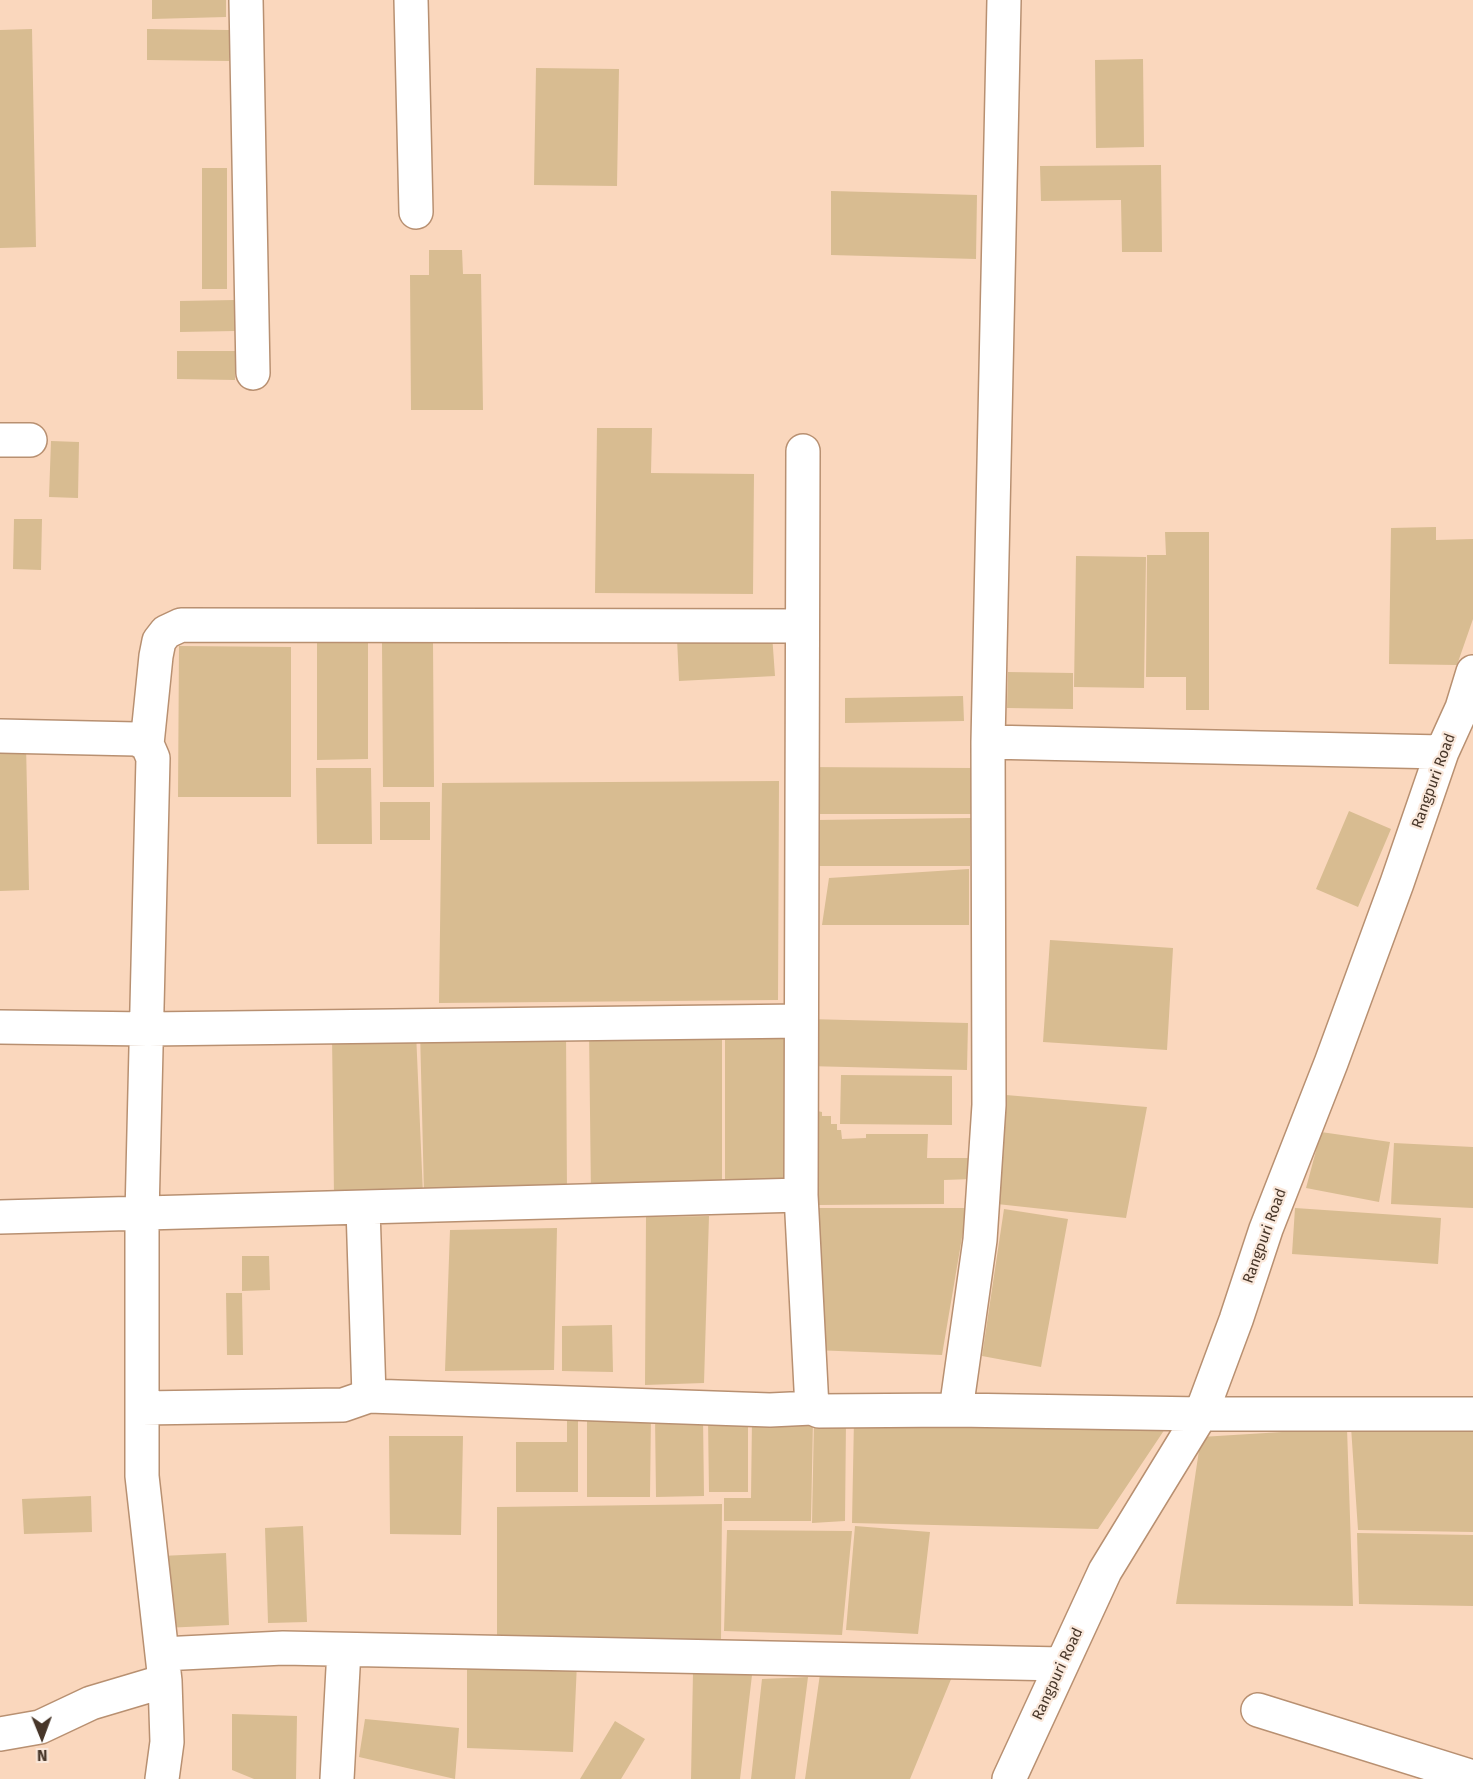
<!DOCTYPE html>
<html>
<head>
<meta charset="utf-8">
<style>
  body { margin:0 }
  #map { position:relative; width:1473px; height:1779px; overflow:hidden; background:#fad7bd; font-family:"Fira Sans",sans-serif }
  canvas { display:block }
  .north { position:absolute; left:12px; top:1707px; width:60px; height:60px; -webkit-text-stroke:4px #fae8db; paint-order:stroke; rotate:179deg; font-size:16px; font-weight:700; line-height:24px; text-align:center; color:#473629 }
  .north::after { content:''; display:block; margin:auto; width:21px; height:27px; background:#473629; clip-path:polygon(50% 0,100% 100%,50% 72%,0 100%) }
</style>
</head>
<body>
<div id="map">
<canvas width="1473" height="1779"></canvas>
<div class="north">N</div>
</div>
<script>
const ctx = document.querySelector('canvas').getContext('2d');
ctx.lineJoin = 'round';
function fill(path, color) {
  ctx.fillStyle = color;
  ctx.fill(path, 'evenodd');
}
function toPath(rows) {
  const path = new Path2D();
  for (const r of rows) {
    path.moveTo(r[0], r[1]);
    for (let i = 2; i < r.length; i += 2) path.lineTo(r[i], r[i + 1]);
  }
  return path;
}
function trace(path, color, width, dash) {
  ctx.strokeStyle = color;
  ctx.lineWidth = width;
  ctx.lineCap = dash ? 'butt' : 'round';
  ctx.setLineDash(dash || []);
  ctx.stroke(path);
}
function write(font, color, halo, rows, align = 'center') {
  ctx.font = font + ' "Fira Sans",sans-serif';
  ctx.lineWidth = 4.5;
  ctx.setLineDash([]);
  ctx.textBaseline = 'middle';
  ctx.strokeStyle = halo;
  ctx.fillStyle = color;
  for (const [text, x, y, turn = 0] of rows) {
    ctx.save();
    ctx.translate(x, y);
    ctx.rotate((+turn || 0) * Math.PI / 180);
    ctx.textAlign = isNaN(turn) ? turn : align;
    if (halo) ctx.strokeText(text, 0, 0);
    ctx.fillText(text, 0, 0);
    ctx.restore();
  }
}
const building = toPath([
  [152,0,226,0,226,17,152,19],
  [32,29,36,247,0,248,0,30],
  [147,29,230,30,229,61,147,60],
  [1143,59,1144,147,1096,148,1095,60],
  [536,68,619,69,617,186,534,185],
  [1161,165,1162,252,1122,252,1121,200,1041,201,1040,166],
  [202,168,227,168,227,289,202,289],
  [831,191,977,195,976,259,831,255],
  [429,250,462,250,463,274,481,274,483,410,411,410,410,275,429,275],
  [235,300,235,331,180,332,180,301],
  [177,351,235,351,235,380,177,379],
  [597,428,652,428,651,473,754,474,753,594,595,593],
  [51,441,79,442,78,498,49,497],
  [14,519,42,519,41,570,13,569],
  [1436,527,1436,540,1473,539,1473,619,1457,665,1389,664,1391,528],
  [1165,532,1209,532,1209,710,1186,710,1186,677,1146,677,1147,555,1166,555],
  [1076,556,1146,557,1144,688,1074,687],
  [772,634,775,676,679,681,677,639],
  [317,640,368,640,368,759,317,760],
  [382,643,433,643,434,787,383,787],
  [179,646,291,647,291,797,178,797],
  [1008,672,1073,673,1073,709,1007,708],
  [963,696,964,721,845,723,845,698],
  [0,743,26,743,29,890,0,891],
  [803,767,972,768,971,814,803,814],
  [316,768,371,768,372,844,317,844],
  [779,781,778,1000,439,1003,442,783],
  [380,802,430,802,430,840,380,840],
  [1349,811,1391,829,1358,907,1316,889],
  [971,818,970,866,817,866,816,820],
  [969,869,969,925,822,925,829,878],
  [1050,940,1173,948,1167,1050,1043,1042],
  [808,1019,968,1023,967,1070,807,1066],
  [722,1028,722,1193,591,1196,589,1030],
  [784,1028,784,1194,725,1195,725,1029],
  [420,1030,566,1030,567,1194,424,1194],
  [416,1032,423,1195,334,1196,332,1035],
  [841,1075,952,1076,952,1125,840,1124],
  [1006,1095,1147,1107,1126,1218,997,1204],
  [817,1111,822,1112,822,1116,831,1116,831,1124,837,1124,837,1130,841,1130,842,1139,866,1138,866,1134,928,1134,927,1158,971,1158,972,1179,944,1180,944,1204,819,1205,819,1171,809,1171],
  [1321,1132,1390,1142,1379,1202,1306,1188],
  [1394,1143,1473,1147,1473,1208,1391,1204],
  [811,1208,967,1208,942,1355,813,1350],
  [1295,1208,1441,1218,1438,1264,1292,1254],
  [1004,1209,1068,1219,1041,1367,982,1356],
  [709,1216,704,1383,645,1385,646,1217],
  [557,1228,554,1370,445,1371,450,1230],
  [242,1256,269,1256,270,1290,242,1291],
  [226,1293,242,1293,243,1355,227,1355],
  [612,1325,613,1372,562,1371,562,1326],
  [567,1409,578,1409,578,1492,516,1492,516,1442,567,1442],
  [587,1412,651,1413,650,1497,587,1497],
  [655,1416,703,1416,704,1496,656,1497],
  [748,1417,748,1492,709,1492,708,1418],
  [752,1419,813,1419,811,1521,724,1521,724,1498,751,1498],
  [854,1419,1167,1426,1098,1529,852,1523],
  [814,1420,846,1421,845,1521,812,1523],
  [1473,1425,1473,1532,1358,1530,1351,1427],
  [1347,1428,1353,1606,1176,1604,1201,1437],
  [389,1436,463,1436,461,1535,390,1534],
  [91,1496,92,1532,24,1534,22,1499],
  [722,1504,721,1642,497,1638,497,1507],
  [303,1526,307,1622,268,1623,265,1528],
  [855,1526,930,1532,918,1634,846,1630],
  [727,1530,852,1531,842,1635,724,1631],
  [1357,1533,1473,1535,1473,1606,1359,1604],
  [226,1553,229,1625,164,1628,161,1556],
  [467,1659,577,1663,573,1752,467,1748],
  [821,1667,954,1672,910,1779,805,1779],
  [693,1672,752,1675,740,1779,691,1779],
  [808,1677,795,1779,751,1779,762,1679],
  [232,1714,297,1716,296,1779,254,1779,232,1770],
  [365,1719,459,1728,455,1779,359,1757],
  [615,1721,645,1739,621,1779,580,1779]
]);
const minor = toPath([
  [246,0,253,373],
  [411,0,416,212],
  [0,440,30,440],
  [803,451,801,1195,812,1408,819,1411,956,1410,1201,1414,1473,1414],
  [0,736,136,739,147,744,153,758,142,1214,142,1476,165,1681,167,1742,162,1779],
  [988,742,1442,752],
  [147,744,156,656,159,641,166,632,181,625,802,626],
  [0,1027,148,1029,801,1021],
  [363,1208,369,1396],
  [0,1217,801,1195],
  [142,1408,343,1405,369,1396,770,1410,812,1408],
  [956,1410,980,1240,989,1105,988,742,1004,0],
  [162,1654,283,1648,1062,1664],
  [1258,1710,1473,1777],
  [0,1734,40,1727,91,1703,165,1681],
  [337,1779,344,1650],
  [1009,1779,1105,1571,1201,1414,1236,1320,1266,1229,1331,1063,1397,883,1442,752,1462,708,1473,672]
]);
const streetNames = [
  ["Rangpuri Road",1434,781,-70],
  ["Rangpuri Road",1265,1236,-70],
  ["Rangpuri Road",1058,1674,-65]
];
fill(building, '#d8bc91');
trace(minor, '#b89071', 36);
trace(minor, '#fff', 33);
write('15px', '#473629', '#fae8db', streetNames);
</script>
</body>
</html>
